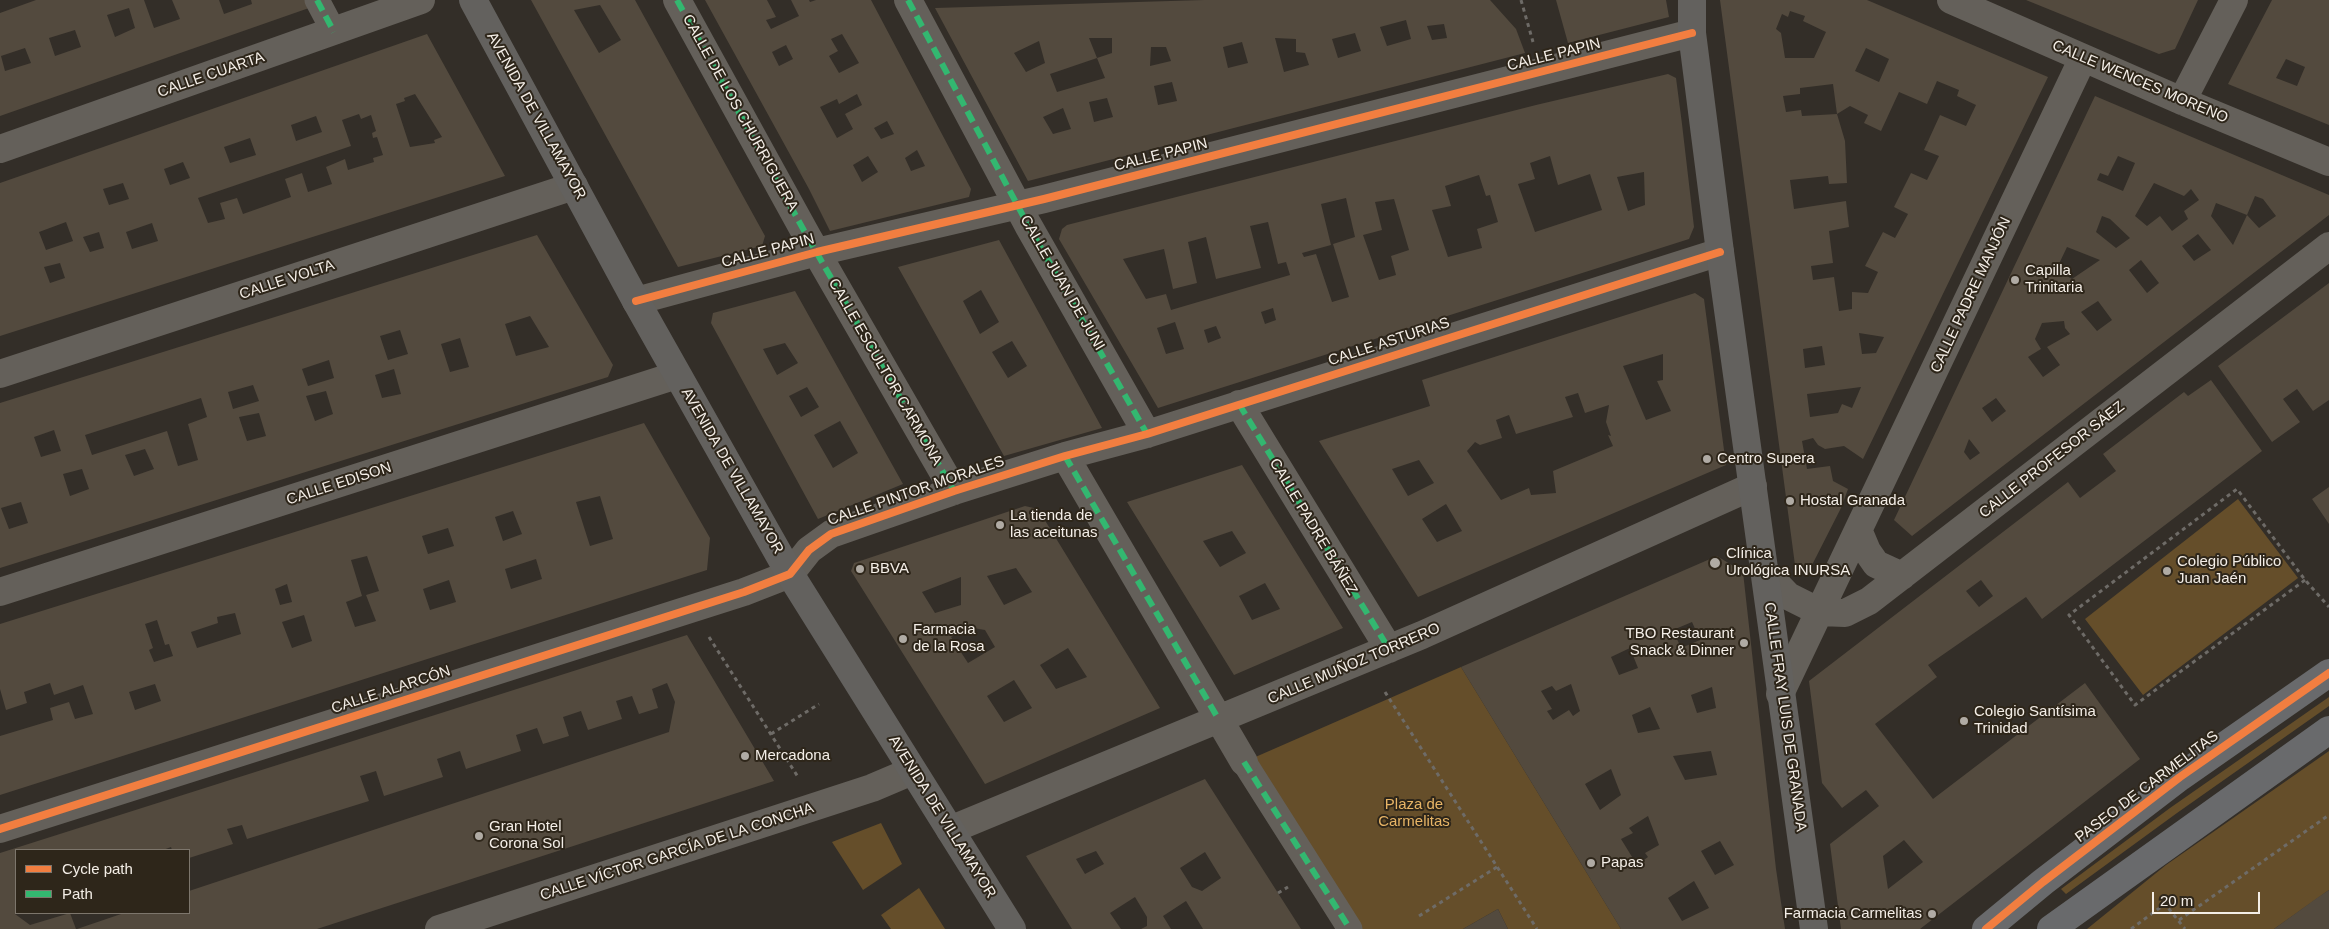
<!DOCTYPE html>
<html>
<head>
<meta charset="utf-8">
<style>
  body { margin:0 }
  #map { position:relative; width:2329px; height:929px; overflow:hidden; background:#332e28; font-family:Arial,sans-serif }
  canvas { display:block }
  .legend { position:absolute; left:15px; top:849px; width:175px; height:65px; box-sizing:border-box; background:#2e261a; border:1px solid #7d766c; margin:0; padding:6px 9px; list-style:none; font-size:15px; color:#f4eee7 }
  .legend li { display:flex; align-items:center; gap:10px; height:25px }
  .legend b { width:25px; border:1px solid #7d766c }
  .scale { position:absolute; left:2152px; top:892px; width:108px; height:22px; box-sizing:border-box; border:2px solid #f4eee7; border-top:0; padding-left:6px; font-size:15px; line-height:18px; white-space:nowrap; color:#f4eee7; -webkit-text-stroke:4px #2e261a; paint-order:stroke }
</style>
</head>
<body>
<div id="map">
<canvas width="2329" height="929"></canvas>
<ul class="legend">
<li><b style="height:6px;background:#f27e40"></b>Cycle path</li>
<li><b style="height:6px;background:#33b770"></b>Path</li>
</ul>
<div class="scale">20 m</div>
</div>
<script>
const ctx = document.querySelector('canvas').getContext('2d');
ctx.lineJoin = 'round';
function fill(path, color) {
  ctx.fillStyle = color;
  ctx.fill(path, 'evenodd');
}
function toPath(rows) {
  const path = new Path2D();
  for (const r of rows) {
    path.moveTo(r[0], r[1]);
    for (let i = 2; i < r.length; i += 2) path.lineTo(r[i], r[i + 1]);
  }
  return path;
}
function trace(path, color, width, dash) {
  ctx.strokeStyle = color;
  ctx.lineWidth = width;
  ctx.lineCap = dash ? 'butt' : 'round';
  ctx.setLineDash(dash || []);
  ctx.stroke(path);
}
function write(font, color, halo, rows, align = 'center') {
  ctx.font = font + ' Arial,sans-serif';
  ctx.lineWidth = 4;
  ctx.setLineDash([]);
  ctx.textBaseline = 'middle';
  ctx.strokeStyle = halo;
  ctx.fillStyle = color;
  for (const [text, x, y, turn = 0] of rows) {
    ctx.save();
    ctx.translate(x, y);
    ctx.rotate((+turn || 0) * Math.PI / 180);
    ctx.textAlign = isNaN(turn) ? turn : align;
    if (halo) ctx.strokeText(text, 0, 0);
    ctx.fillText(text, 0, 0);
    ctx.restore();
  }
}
const green = toPath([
  [2238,499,2298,578,2143,695,2085,619],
  [1461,667,1621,929,1508,929,1498,909,1463,929,1350,929,1244,762],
  [2329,697,2329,706,2177,813,2066,894,2061,889,2170,808],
  [2329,751,2329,890,2274,929,2087,929,2166,865],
  [881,823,902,864,863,890,832,842],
  [919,888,945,929,891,929,881,915]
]);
const building = toPath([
  [36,0,144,0,154,28,180,19,172,0,219,0,224,14,252,4,251,0,305,0,309,8,0,116,0,13],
  [129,8,135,28,115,37,107,15],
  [75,30,81,47,55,56,49,38],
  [25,48,31,63,5,71,1,56],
  [531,0,635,0,765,236,762,246,678,267],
  [600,5,621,40,599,53,574,10],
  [705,0,767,0,776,17,766,20,771,29,799,16,791,0,809,0,810,2,816,0,871,0,971,189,969,197,830,231,809,189],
  [842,34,859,63,839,73,829,56,838,51,831,39],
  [786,45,793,59,779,66,772,52],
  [857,94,862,105,845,114,853,129,837,138,820,107,837,99,839,104],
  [887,121,894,134,881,139,874,128],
  [917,150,925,166,911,171,905,158],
  [868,156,878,172,862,182,853,165],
  [1204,0,1490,0,1516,29,1525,53,1028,181,935,8],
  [1406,20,1411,39,1387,46,1380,27],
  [1444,24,1447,38,1432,40,1427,26],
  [1355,33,1361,51,1338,58,1332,39],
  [1089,38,1112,38,1112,53,1097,58],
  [1275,38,1296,39,1296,52,1305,53,1309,65,1284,72],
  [1039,41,1045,63,1026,72,1014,53],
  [1242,42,1248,63,1228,68,1223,47],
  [1151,47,1166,47,1171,61,1150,66],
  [1097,58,1105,78,1057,92,1050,74],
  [1172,82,1177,101,1158,105,1154,86],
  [1107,98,1113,117,1094,122,1089,102],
  [1063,108,1071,129,1053,134,1043,117],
  [1556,0,1666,0,1669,17,1568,43],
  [1720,0,1867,0,2048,77,1863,459,1844,446,1825,449,1818,445,1813,438,1802,441,1807,469,1830,466,1833,481,1848,489,1841,508,1812,565,1805,568,1795,565],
  [1790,11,1805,16,1803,21,1826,32,1814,58,1785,58,1781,33,1776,29,1782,14,1788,17],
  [1866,48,1889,59,1879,82,1855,71],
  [1937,81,1959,90,1957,96,1976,105,1966,126,1940,115,1924,150,1939,156,1927,180,1911,173,1894,207,1908,214,1895,238,1883,232,1865,266,1878,272,1868,293,1852,292,1852,309,1839,311,1834,277,1813,280,1811,266,1833,263,1829,231,1849,227,1846,201,1794,209,1790,180,1828,176,1829,184,1847,183,1845,141,1837,114,1850,106,1868,115,1864,123,1881,131,1899,92,1927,104],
  [1833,84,1837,114,1802,116,1801,110,1786,112,1783,96,1800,94,1800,88],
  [1859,333,1884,337,1876,353,1862,354],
  [1822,346,1825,365,1805,368,1803,349],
  [1861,387,1852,408,1842,404,1838,413,1810,417,1807,394],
  [2026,0,2198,0,2175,49,2159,54],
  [2272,0,2329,0,2329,125,2228,84],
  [2286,59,2305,67,2297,86,2276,78],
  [427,34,505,176,0,336,0,183],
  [415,94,442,137,434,140,435,143,410,147,396,104,405,101,404,98],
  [359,114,361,119,371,115,376,131,372,133,373,138,377,137,383,155,373,158,374,162,348,170,345,159,326,167,332,184,308,192,302,173,285,179,291,197,243,214,237,198,220,203,225,219,208,223,198,198,351,146,342,120],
  [316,116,322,132,296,141,291,125],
  [250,138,256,155,230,163,224,147],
  [183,162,190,178,170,185,164,169],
  [123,183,129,199,109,205,103,189],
  [66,222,73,241,46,250,39,232],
  [152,223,158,241,132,249,126,232],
  [99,232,104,248,90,252,83,237],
  [60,263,65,278,50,283,44,267],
  [1668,74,1676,78,1682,124,1694,227,1689,239,1158,408,1059,239,1062,229,1067,225,1536,105],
  [1550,156,1558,185,1590,174,1602,210,1535,232,1518,184,1535,179,1530,163],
  [1644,172,1645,205,1628,211,1617,177],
  [1479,175,1486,196,1490,195,1498,222,1477,229,1482,248,1448,257,1432,210,1451,206,1445,186],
  [1346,198,1355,237,1333,244,1349,297,1332,302,1316,254,1304,257,1302,253,1331,245,1321,204],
  [1394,199,1409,250,1391,256,1396,275,1379,280,1363,235,1382,230,1375,202],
  [1268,222,1278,264,1286,262,1290,275,1171,310,1166,294,1146,299,1123,259,1164,249,1173,289,1197,283,1188,242,1206,237,1216,279,1261,268,1250,226],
  [1273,308,1276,320,1265,324,1261,312],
  [1175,322,1184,349,1166,354,1157,328],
  [1216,326,1221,338,1208,343,1204,330],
  [2095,96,2329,195,2329,215,1912,536,1894,520],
  [2118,156,2135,163,2123,191,2097,180,2100,173,2108,176],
  [2154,183,2184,196,2191,189,2199,200,2184,211,2188,219,2172,231,2160,216,2147,226,2135,216],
  [2255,196,2263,199,2276,216,2259,228,2247,215,2233,245,2211,216,2216,203,2247,215],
  [2102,216,2110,219,2130,238,2116,248,2096,232],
  [2198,234,2211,250,2194,261,2182,246],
  [2067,247,2100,260,2072,279,2056,270],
  [2141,260,2159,283,2147,293,2129,270],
  [2098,301,2112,320,2097,331,2081,312],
  [2064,321,2065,328,2070,334,2047,347,2060,365,2043,377,2028,357,2041,349,2035,339,2042,323],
  [1996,398,2006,411,1992,422,1982,408],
  [1969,439,1980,453,1970,460,1964,452],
  [537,235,613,365,608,377,0,568,0,403],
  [530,316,549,347,516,356,505,324],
  [400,330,408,354,388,360,380,336],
  [460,338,469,367,450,372,441,344],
  [329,360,334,378,308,386,302,369],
  [394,369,401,394,382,398,375,375],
  [253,385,259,401,233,409,228,392],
  [326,391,333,414,315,421,306,396],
  [201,398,207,417,188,424,198,460,178,466,167,431,92,455,85,435],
  [259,413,266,436,247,441,239,417],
  [54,430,61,451,41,457,34,437],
  [145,449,154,469,134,476,125,455],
  [82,469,89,489,70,496,63,474],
  [21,502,28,523,9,529,1,508],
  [999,240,1102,428,1004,456,898,267],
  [981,290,999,322,980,334,963,301],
  [1012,341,1027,366,1008,378,992,352],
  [2329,283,2329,400,2313,411,2297,389,2283,399,2300,422,2272,442,2218,366],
  [795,291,903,484,818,519,711,323,713,313],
  [785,343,798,363,777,375,763,349],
  [807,387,819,407,801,417,789,396],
  [840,421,858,453,833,468,814,435],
  [1695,293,1704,299,1726,465,1418,597,1319,441,1430,406,1422,380],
  [1663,354,1663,380,1657,381,1671,411,1646,420,1623,366],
  [1578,393,1585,413,1609,405,1606,422,1611,436,1608,435,1613,446,1553,471,1556,493,1531,495,1529,488,1501,500,1467,451,1475,442,1480,445,1502,438,1496,420,1509,415,1516,434,1573,417,1565,397],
  [1419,460,1434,483,1408,496,1392,469],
  [1446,504,1462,531,1437,542,1422,519],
  [2211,380,2262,451,2042,619,2026,597,1928,665,1937,677,1875,724,1933,799,2085,683,2140,759,1920,929,1841,929,1830,844,1879,806,1866,790,1842,808,1822,783,1809,681,2068,482,2080,498,2116,471,2103,454,2184,392,2188,396],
  [1981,580,1993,596,1979,607,1966,591],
  [1904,840,1923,862,1888,889,1883,856],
  [644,423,710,538,707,570,0,795,0,736,53,720,50,708,69,702,75,719,93,714,83,685,54,695,50,683,24,692,27,703,6,710,0,689,0,624],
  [600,496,613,539,590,546,576,502],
  [513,511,522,534,503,541,495,517],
  [448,528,454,546,428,554,422,536],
  [367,556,379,591,366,595,376,621,355,627,346,602,362,596,351,560],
  [536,559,542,579,511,589,505,569],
  [449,580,456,602,430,610,423,589],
  [287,584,292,602,280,605,275,589],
  [235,613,241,634,197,648,191,632,218,623,217,617],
  [304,615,312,641,292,648,282,622],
  [157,620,165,645,169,644,173,656,154,662,149,650,153,648,145,624],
  [155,684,161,701,135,710,129,692],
  [1242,465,1343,628,1234,675,1127,502],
  [1232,531,1246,553,1220,567,1203,541],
  [1265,583,1280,609,1252,620,1239,596],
  [2329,487,2329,524,2312,499],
  [1025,506,1038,509,1160,708,985,784,851,571,854,563],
  [1016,568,1032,592,1004,605,987,576],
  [961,577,961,605,935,613,922,592],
  [961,626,985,630,995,647,968,663,951,637,961,631],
  [1068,648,1087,677,1056,689,1040,665],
  [1014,680,1032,708,1004,722,987,696],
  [1717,556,1743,572,1776,869,1785,929,1621,929,1461,667],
  [1692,622,1700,640,1681,648,1673,630],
  [1630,648,1638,668,1619,675,1611,657],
  [1571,684,1580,711,1573,716,1569,710,1553,720,1547,711,1552,709,1541,691,1552,686,1556,691],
  [1712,687,1716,708,1697,713,1691,695],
  [1650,707,1660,729,1638,733,1632,715],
  [1711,751,1717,775,1685,780,1673,756],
  [1611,769,1621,795,1600,810,1585,784],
  [1648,816,1659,845,1645,853,1648,857,1637,865,1621,839,1633,833,1629,828],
  [1720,841,1734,865,1715,875,1701,851],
  [1694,881,1709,908,1682,921,1668,898],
  [687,635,774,781,317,929,77,929,124,913,189,913,189,891,669,732,675,702,667,683,652,689,658,708,639,714,632,696,616,701,622,719,588,730,581,711,563,717,569,736,543,744,537,728,516,735,521,751,466,769,460,751,437,759,443,777,384,796,376,771,360,776,369,801,247,839,242,825,227,829,233,844,189,858,189,850,172,850,171,847,163,850,16,850,15,914,30,925,70,913,76,929,0,929,0,853],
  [1205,779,1301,929,1203,929,1186,901,1163,916,1171,929,1141,929,1147,926,1147,917,1135,897,1110,913,1121,929,1072,929,1026,856],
  [1096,851,1104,864,1085,874,1076,859],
  [1205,852,1221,878,1202,891,1192,887,1180,868],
  [2329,890,2329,929,2274,929,2317,898],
  [1498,909,1508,929,1463,929]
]);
const path = toPath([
  [1521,0,1533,42],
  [2305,580,2135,705,2069,615,2237,489,2305,580,2329,607],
  [709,637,798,777],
  [1385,692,1537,929],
  [771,734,819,704],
  [1278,893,1288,887],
  [1419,916,1497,867],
  [2179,920,2329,815],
  [2131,929,2165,904,2185,929]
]);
const pedestrian = toPath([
  [317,0,334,32],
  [1244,762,1350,929]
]);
const minor = toPath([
  [677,0,807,236,954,491],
  [908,0,1028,225,1147,434],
  [1951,0,2182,101,2329,162],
  [2182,101,2234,0],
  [0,149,421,0],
  [636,301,817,252,1044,199,1692,33],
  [0,374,574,186],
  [1239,404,1389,649],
  [1065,456,1244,762],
  [1859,532,1867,551,1876,564,1902,576],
  [1766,573,1788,596,1820,612,1845,613,1869,601,2329,246],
  [0,592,677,375],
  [1780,694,2083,58],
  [0,829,744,592,790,574,809,550,831,534,954,491,1065,456,1147,434,1720,252],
  [950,830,1422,635,1753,486],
  [439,929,872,788,912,771]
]);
const secondary = toPath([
  [473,0,636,301,790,574,1012,929],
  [1692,0,1692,33,1720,252,1814,929]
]);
const trunk = toPath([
  [1986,929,2043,882,2180,777,2329,673],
  [2051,929,2329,730]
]);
const quiet = toPath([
  [317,0,334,32],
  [677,0,807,236,954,491],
  [908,0,1028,225,1147,434],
  [1239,404,1389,649],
  [1065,456,1219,720],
  [1244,762,1350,929]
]);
const cycleway = toPath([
  [636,301,817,252,1044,199,1692,33],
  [0,829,744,592,790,574,809,550,831,534,954,491,1065,456,1147,434,1720,252],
  [1986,929,2043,882,2180,777,2329,673]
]);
const markers = [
  [2015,280,5,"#b0aba4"],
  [1707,459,5,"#b0aba4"],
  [1790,501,5,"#b0aba4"],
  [1000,525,5,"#b0aba4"],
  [1715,563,6,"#b0aba4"],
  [860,569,5,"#b0aba4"],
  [2167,571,5,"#b0aba4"],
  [903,639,5,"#b0aba4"],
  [1744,643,5,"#b0aba4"],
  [1964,721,5,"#b0aba4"],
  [745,756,5,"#b0aba4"],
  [479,836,5,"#b0aba4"],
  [1591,863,5,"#b0aba4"],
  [1932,914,5,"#b0aba4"]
];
const streetNames = [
  ["CALLE PAPIN",1554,55,-14],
  ["CALLE CUARTA",211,75,-19],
  ["CALLE WENCES MORENO",2140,82,23],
  ["CALLE DE LOS CHURRIGUERA",740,113,61],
  ["AVENIDA DE VILLAMAYOR",536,116,61],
  ["CALLE PAPIN",1161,155,-14],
  ["CALLE PAPIN",768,251,-15],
  ["CALLE VOLTA",287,280,-18],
  ["CALLE JUAN DE JUNI",1062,283,60],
  ["CALLE PADRE MANJÓN",1971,295,-65],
  ["CALLE ASTURIAS",1389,342,-18],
  ["CALLE ESCULTOR CARMONA",885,372,60],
  ["CALLE PROFESOR SÁEZ",2052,460,-38],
  ["AVENIDA DE VILLAMAYOR",732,471,60],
  ["CALLE EDISON",339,484,-18],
  ["CALLE PINTOR MORALES",916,491,-19],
  ["CALLE PADRE BÁÑEZ",1313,527,59],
  ["CALLE MUÑOZ TORRERO",1354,664,-23],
  ["CALLE ALARCÓN",391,690,-18],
  ["CALLE FRAY LUIS DE GRANADA",1785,717,82],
  ["PASEO DE CARMELITAS",2147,787,-37],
  ["AVENIDA DE VILLAMAYOR",942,817,58],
  ["CALLE VÍCTOR GARCÍA DE LA CONCHA",677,852,-18]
];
const poiNames = [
  ["Capilla",2025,271],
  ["Trinitaria",2025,288],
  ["Centro Supera",1717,459],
  ["Hostal Granada",1800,501],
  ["La tienda de",1010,516],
  ["las aceitunas",1010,533],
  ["Clínica",1726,554],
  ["Urológica INURSA",1726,571],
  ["Colegio Público",2177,562],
  ["Juan Jaén",2177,579],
  ["BBVA",870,569],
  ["Farmacia",913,630],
  ["de la Rosa",913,647],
  ["TBO Restaurant",1734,634,"right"],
  ["Snack & Dinner",1734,651,"right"],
  ["Colegio Santísima",1974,712],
  ["Trinidad",1974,729],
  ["Mercadona",755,756],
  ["Gran Hotel",489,827],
  ["Corona Sol",489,844],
  ["Papas",1601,863],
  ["Farmacia Carmelitas",1922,914,"right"]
];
const parkNames = [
  ["Plaza de",1414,805],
  ["Carmelitas",1414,822]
];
fill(green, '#654e2a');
fill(building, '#534a3e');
trace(path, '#6e6b67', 3, [4, 4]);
trace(pedestrian, '#64605a', 25);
trace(minor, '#64605a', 28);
trace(secondary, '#63615e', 28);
trace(trunk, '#696a6c', 28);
trace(quiet, '#33b770', 6, [12, 6]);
trace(cycleway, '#f27e40', 8);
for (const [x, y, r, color] of markers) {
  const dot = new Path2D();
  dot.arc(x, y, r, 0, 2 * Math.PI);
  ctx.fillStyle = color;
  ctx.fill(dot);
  trace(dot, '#2e261a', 2);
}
write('15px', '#f4eee7', '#2e261a', streetNames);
write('15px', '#f4eee7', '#2e261a', poiNames, 'left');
write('15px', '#e8b566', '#2e261a', parkNames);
</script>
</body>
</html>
